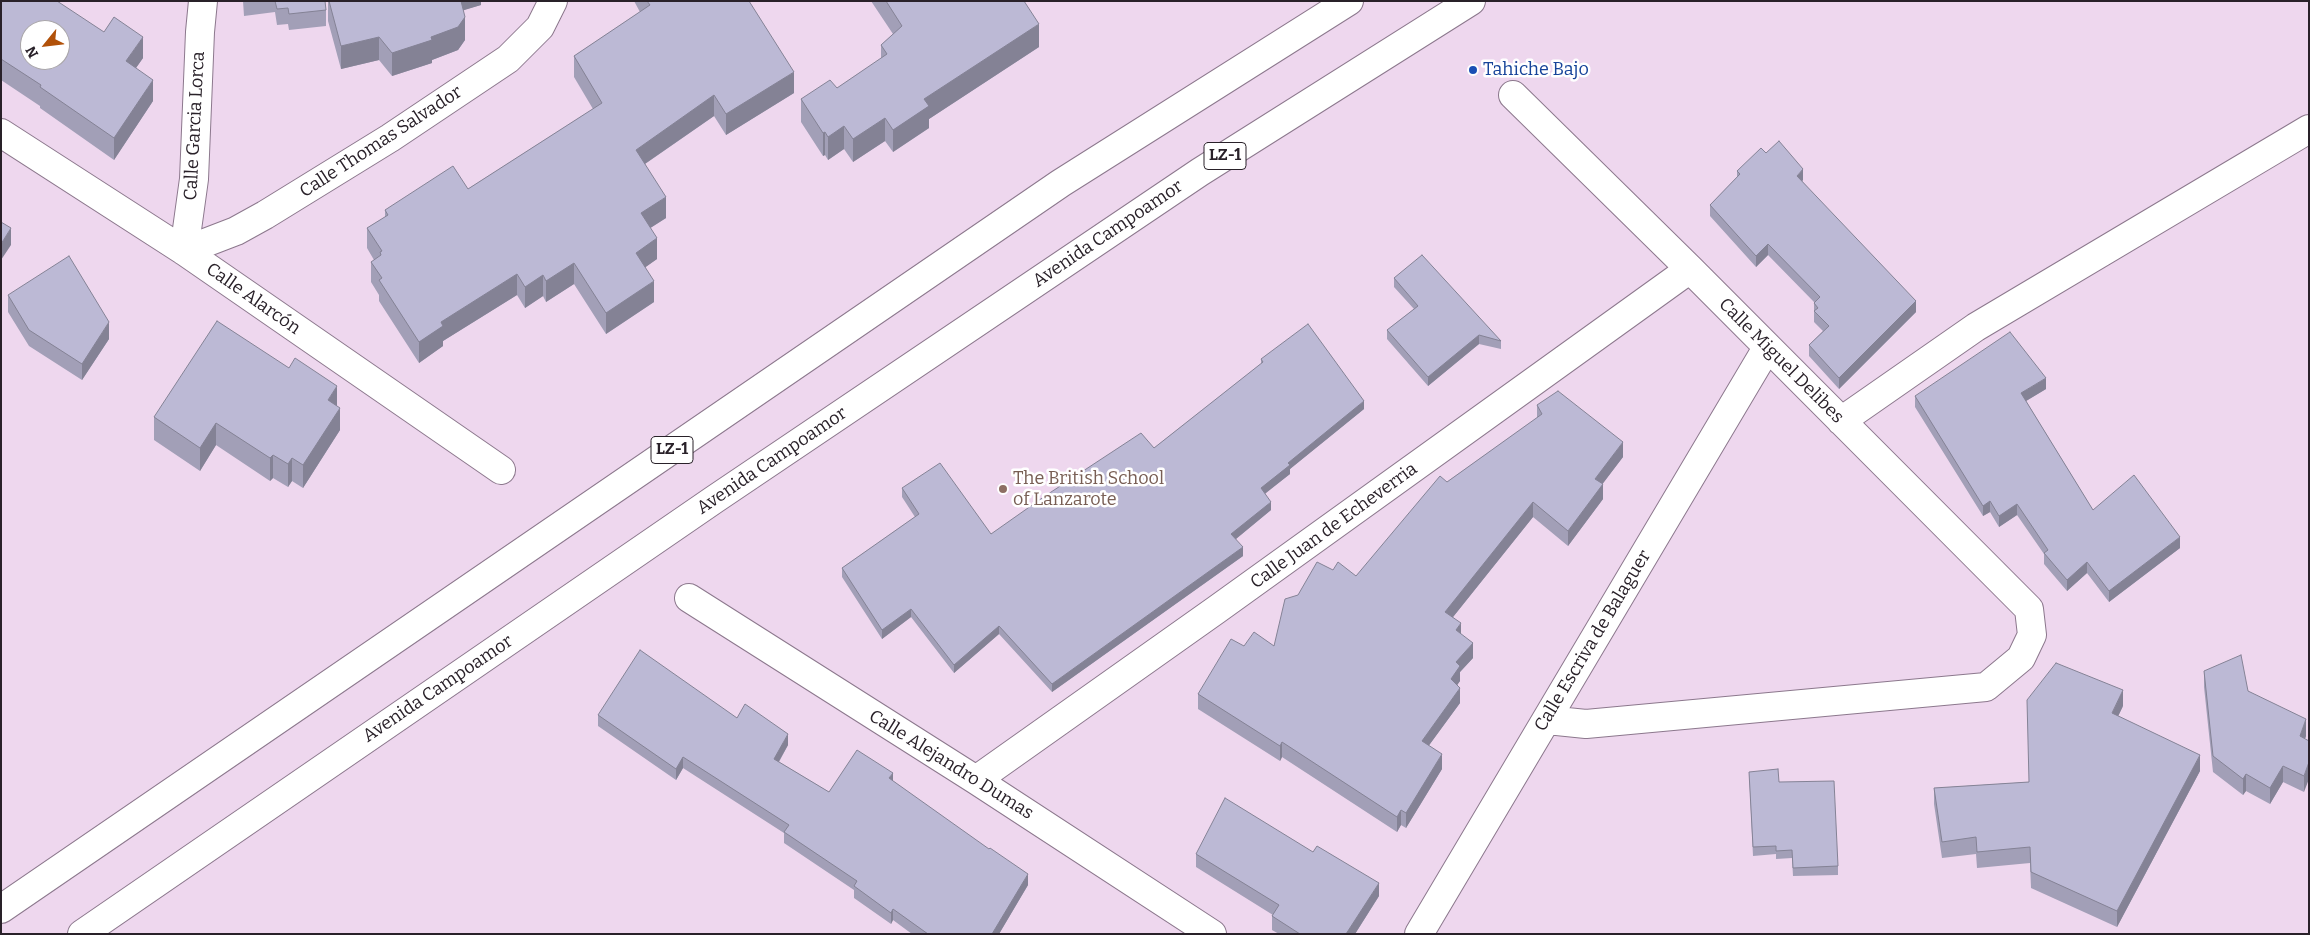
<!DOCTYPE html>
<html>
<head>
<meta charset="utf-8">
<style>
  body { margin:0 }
  #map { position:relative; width:2310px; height:935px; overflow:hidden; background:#eed7ee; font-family:Bitter,serif }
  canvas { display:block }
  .frame { position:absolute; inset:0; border:2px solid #292129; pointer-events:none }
  .north { position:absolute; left:20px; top:20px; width:50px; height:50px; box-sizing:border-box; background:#fff; border:1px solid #a9a6a9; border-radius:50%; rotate:241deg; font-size:14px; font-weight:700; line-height:20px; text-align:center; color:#292129 }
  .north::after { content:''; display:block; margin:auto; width:18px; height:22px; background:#b15109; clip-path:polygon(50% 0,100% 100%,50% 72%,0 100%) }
</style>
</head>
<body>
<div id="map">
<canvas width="2310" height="935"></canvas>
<div class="frame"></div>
<div class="north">N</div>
</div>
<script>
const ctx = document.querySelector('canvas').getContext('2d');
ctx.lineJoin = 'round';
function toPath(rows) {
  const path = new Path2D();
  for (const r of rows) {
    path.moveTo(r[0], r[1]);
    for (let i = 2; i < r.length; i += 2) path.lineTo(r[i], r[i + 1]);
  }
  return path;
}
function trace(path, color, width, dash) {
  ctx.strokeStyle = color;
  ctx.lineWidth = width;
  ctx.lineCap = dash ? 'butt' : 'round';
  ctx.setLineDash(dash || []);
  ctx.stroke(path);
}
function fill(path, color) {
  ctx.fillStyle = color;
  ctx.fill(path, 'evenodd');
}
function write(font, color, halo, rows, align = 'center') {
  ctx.font = font + ' Bitter,serif';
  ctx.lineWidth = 5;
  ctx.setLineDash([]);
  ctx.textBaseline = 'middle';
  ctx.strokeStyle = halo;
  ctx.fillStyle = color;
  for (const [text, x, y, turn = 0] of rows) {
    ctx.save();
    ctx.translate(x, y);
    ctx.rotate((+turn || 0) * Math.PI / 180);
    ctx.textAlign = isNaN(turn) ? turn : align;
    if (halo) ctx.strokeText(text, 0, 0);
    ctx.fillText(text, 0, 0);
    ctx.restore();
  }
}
const minor = toPath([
  [1513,95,1690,269,2029,609,2032,635,2021,658,1986,687,1586,724,1547,720],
  [1,133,184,251,501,470],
  [184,251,236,231,265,215,390,138,508,59,540,27,553,1],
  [184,251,194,179,200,32,203,1],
  [1841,421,1976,327,2309,129],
  [689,598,976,780,1212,934],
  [976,780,1216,610,1690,269],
  [1419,934,1767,348]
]);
const highway = toPath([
  [1,909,1061,183,1349,1],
  [82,934,715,499,1200,172,1471,1]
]);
const wall = toPath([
  [1,1,143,58,136,68,153,101,114,160,40,108,40,106,1,80],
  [243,1,325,1,326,10,326,26,289,30,288,24,277,25,275,12,244,16],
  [328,1,481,1,481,5,463,10,465,40,458,50,432,60,432,63,392,76,379,60,341,69,328,21],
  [634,1,749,1,794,93,726,135,714,116,645,164,666,218,650,228,657,259,645,267,654,302,606,334,574,284,546,302,543,296,525,308,517,295,443,341,443,346,419,363,379,301,379,295,371,282,371,262,374,260,367,248,367,228,385,217,385,210,468,189,593,109,574,77,574,56,640,12],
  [871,1,1024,1,1039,47,929,119,929,128,893,152,885,141,853,162,844,149,828,160,825,155,823,156,801,122,801,99,837,88,881,59,881,45,893,34],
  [1766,153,1803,180,1802,181,1916,312,1839,389,1809,356,1809,345,1823,331,1814,322,1814,302,1768,255,1756,267,1710,216,1710,205,1737,177,1737,171],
  [1394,278,1501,341,1501,349,1479,344,1428,386,1387,339,1387,330,1414,309,1394,287],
  [8,295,109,339,82,380,29,346,8,312],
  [1261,359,1364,409,1290,469,1290,474,1265,493,1271,510,1236,539,1243,556,1052,692,999,634,954,673,911,617,882,639,842,577,842,568,915,517,902,497,902,488,991,534,1154,448,1261,364],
  [2046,389,2026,401,2093,510,2180,548,2109,602,2087,573,2067,591,2044,564,2044,554,2017,515,1999,527,1990,512,1983,516,1915,407,1915,396],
  [1537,405,1623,457,1602,484,1603,499,1568,546,1533,517,1453,617,1473,658,1460,672,1460,681,1457,685,1460,703,1429,745,1442,769,1406,828,1401,825,1397,832,1282,757,1280,761,1198,709,1198,694,1244,646,1274,646,1298,595,1333,570,1356,576,1447,482,1537,418],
  [337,406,340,430,303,488,292,481,288,487,273,478,270,481,216,445,200,471,154,440,154,417],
  [2204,671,2248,691,2306,736,2305,739,2304,792,2283,782,2270,804,2246,791,2243,795,2213,772,2204,687],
  [2123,706,2118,716,2200,771,2117,927,2031,888,2030,863,1977,868,1976,854,1942,858,1934,804,1934,788,2029,782],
  [598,715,737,718,788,745,779,762,829,792,893,781,1028,885,999,934,912,934,893,920,891,924,854,898,854,890,784,843,784,833,683,768,676,780,598,726],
  [1749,772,1779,782,1838,866,1838,875,1793,876,1792,858,1776,859,1776,854,1753,856],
  [1196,854,1379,896,1355,934,1279,934,1272,930,1272,916,1273,915,1196,867]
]);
const shadedWall = toPath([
  [458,1,481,1,481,5,458,12],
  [465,17,465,40,458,50,432,60,432,63,392,76,392,53],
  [1039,24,1039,47,929,119,929,128,893,152,893,130,924,99],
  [143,37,143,58,126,82,126,61],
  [379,37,379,60,341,69,341,46],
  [794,72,794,93,726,135,726,114],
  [153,80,153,101,114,160,114,138],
  [714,95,714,116,636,170,636,150],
  [885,118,885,141,853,162,853,139],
  [844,126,844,149,828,160,828,137],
  [825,132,825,155,823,156,823,133],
  [1803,169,1803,180,1797,187,1797,176],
  [666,197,666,218,641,234,641,213],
  [11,228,11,245,1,260,1,244],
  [657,238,657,259,636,274,636,253],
  [1768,244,1768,255,1756,267,1756,256],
  [574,263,574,284,546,302,546,281],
  [517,274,517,295,443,341,443,346,419,363,419,342,441,322],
  [543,275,543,296,525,308,525,287],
  [654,281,654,302,606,334,606,313],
  [1916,301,1916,312,1839,389,1839,378],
  [109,322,109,339,82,380,82,364],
  [1479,335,1479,344,1428,386,1428,377],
  [2046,378,2046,389,2021,404,2021,393],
  [337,386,337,409,328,400],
  [1364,401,1364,409,1290,469,1290,474,1261,497,1261,488,1288,463],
  [340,408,340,430,303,488,303,465],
  [216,423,216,445,200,471,200,448],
  [1623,442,1623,457,1595,494,1595,479],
  [273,455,273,478,270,481,270,458],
  [292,458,292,481,288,487,288,464],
  [1603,484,1603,499,1568,546,1568,531],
  [1990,501,1990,512,1983,516,1983,506],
  [1271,502,1271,510,1231,543,1231,534],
  [1533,502,1533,517,1445,627,1445,612],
  [2017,504,2017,515,1999,527,1999,516],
  [2180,537,2180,548,2109,602,2109,591],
  [1243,547,1243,556,1052,692,1052,684],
  [2087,562,2087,573,2067,591,2067,580],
  [911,609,911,617,882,639,882,630],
  [1461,623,1461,638,1456,630],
  [999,626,999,634,954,673,954,665],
  [1473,643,1473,658,1460,672,1460,681,1451,694,1451,679,1456,662],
  [1460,688,1460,703,1422,755,1422,741],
  [2123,690,2123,706,2112,729,2112,713],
  [2306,719,2306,736,2300,752,2300,736],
  [788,734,788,745,774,770,774,759],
  [1282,742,1282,757,1280,761,1280,746],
  [1442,754,1442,769,1406,828,1406,813],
  [2200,755,2200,771,2117,927,2117,911],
  [683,757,683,768,676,780,676,769],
  [2309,762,2309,779,2304,792,2304,776],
  [2283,766,2283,782,2270,804,2270,788],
  [893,773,893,785,889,778],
  [2246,774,2246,791,2243,795,2243,779],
  [1401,810,1401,825,1397,832,1397,817],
  [1028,874,1028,885,999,934,992,934],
  [1379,883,1379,896,1355,934,1346,934],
  [893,909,893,920,891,924,891,913]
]);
const building = toPath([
  [1,1,57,1,104,32,114,17,143,37,126,61,153,80,114,138,40,87,41,85,1,59,1,1],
  [30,30,60,30,60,60,30,60,30,30],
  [275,1,325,1,326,10,289,14,288,8,277,9,275,1],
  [329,1,461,1,465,17,458,27,431,37,432,40,392,53,379,37,341,46,329,1],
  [647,1,749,1,794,72,726,114,714,95,636,150,666,197,641,213,657,238,636,253,654,281,606,313,574,263,546,281,543,275,525,287,517,274,441,322,443,326,419,342,379,280,382,278,371,262,381,255,380,252,382,251,367,228,388,215,385,210,453,166,468,189,602,103,574,56,650,5,647,1],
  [886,1,1024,1,1039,24,924,99,929,106,893,130,885,118,853,139,844,126,828,137,825,132,823,133,801,99,830,80,837,88,887,54,881,45,902,26,886,1],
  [1779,141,1803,169,1797,176,1916,301,1839,378,1809,345,1829,326,1814,311,1818,308,1814,303,1820,297,1768,244,1756,256,1710,205,1740,174,1737,171,1761,148,1766,153,1779,141],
  [1,222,11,228,1,244,1,222],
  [1422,255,1501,341,1479,335,1428,377,1387,330,1418,306,1394,278,1422,255],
  [69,256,109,322,82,364,29,330,8,295,69,256],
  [217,321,289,368,295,358,337,386,328,400,340,408,303,465,292,458,288,464,273,455,270,458,216,423,200,448,154,417,217,321],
  [1308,324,1364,401,1288,463,1290,465,1261,488,1271,502,1231,534,1243,547,1052,684,999,626,954,665,911,609,882,630,842,568,919,514,902,488,940,463,991,534,1045,496,1141,433,1154,448,1263,362,1261,359,1308,324],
  [2010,332,2046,378,2021,393,2093,510,2134,475,2180,537,2109,591,2087,562,2067,580,2044,553,2048,550,2017,504,1999,516,1990,501,1983,506,1915,396,2010,332],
  [1558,391,1623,442,1595,479,1603,484,1568,531,1533,502,1445,612,1461,623,1456,630,1473,643,1456,662,1460,666,1451,679,1460,688,1422,741,1442,754,1406,813,1401,810,1397,817,1282,742,1280,746,1198,694,1231,639,1244,646,1254,632,1274,646,1285,599,1298,595,1317,562,1333,570,1338,562,1356,576,1440,476,1447,482,1542,414,1537,405,1558,391],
  [640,650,737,718,745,704,788,734,774,759,829,792,857,750,893,773,889,778,989,849,990,848,1028,874,992,934,928,934,893,909,891,913,854,886,857,881,784,832,789,825,683,757,676,769,598,715,640,650],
  [2241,655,2248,691,2306,719,2300,736,2309,741,2309,762,2304,776,2283,766,2270,788,2246,774,2243,779,2213,756,2204,671,2241,655],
  [2056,663,2123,690,2112,713,2200,755,2117,911,2031,872,2030,847,1977,852,1976,837,1942,842,1934,788,2029,782,2027,700,2056,663],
  [1778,769,1779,782,1834,781,1838,866,1793,868,1792,850,1776,851,1776,846,1753,847,1749,772,1778,769],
  [1225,798,1313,852,1317,846,1379,883,1346,934,1300,934,1272,916,1279,905,1196,854,1225,798]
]);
const markers = [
  [1473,70,5,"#1a4fb4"],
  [1003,489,5,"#8d6e63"]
];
const shields = [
  [1225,156,42],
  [672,450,42]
];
const shieldNames = [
  ["LZ-1",1225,156],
  ["LZ-1",672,450]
];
const transitNames = [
  ["Tahiche Bajo",1483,70]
];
const streetNames = [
  ["Calle Garcia Lorca",195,126,-87],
  ["Calle Thomas Salvador",381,142,-33],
  ["Avenida Campoamor",1108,234,-34],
  ["Calle Alarcón",253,299,35],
  ["Calle Miguel Delibes",1781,361,45],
  ["Avenida Campoamor",772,461,-34],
  ["Calle Juan de Echeverria",1334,526,-36],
  ["Calle Escriva de Balaguer",1593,641,-59],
  ["Avenida Campoamor",438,689,-34],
  ["Calle Alejandro Dumas",951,765,32]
];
const educationNames = [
  ["The British School",1013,479],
  ["of Lanzarote",1013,500]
];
trace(minor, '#8c788d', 30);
trace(highway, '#8c788d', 30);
trace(minor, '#fff', 28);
trace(highway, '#fff', 28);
fill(wall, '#a29fb7');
fill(shadedWall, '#848295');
fill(building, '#bcb9d5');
trace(building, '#848295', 1);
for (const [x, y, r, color] of markers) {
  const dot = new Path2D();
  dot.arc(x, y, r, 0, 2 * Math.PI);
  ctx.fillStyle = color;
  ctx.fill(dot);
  trace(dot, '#fff', 2);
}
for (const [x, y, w] of shields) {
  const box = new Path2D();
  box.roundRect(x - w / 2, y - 13.5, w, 27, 4);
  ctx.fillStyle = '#fff';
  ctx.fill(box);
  trace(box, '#292129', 1);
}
write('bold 16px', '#292129', null, shieldNames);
write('18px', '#164399', '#fff', transitNames, 'left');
write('18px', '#292129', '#fff', streetNames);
write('18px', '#785e54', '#fff', educationNames, 'left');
</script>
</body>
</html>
